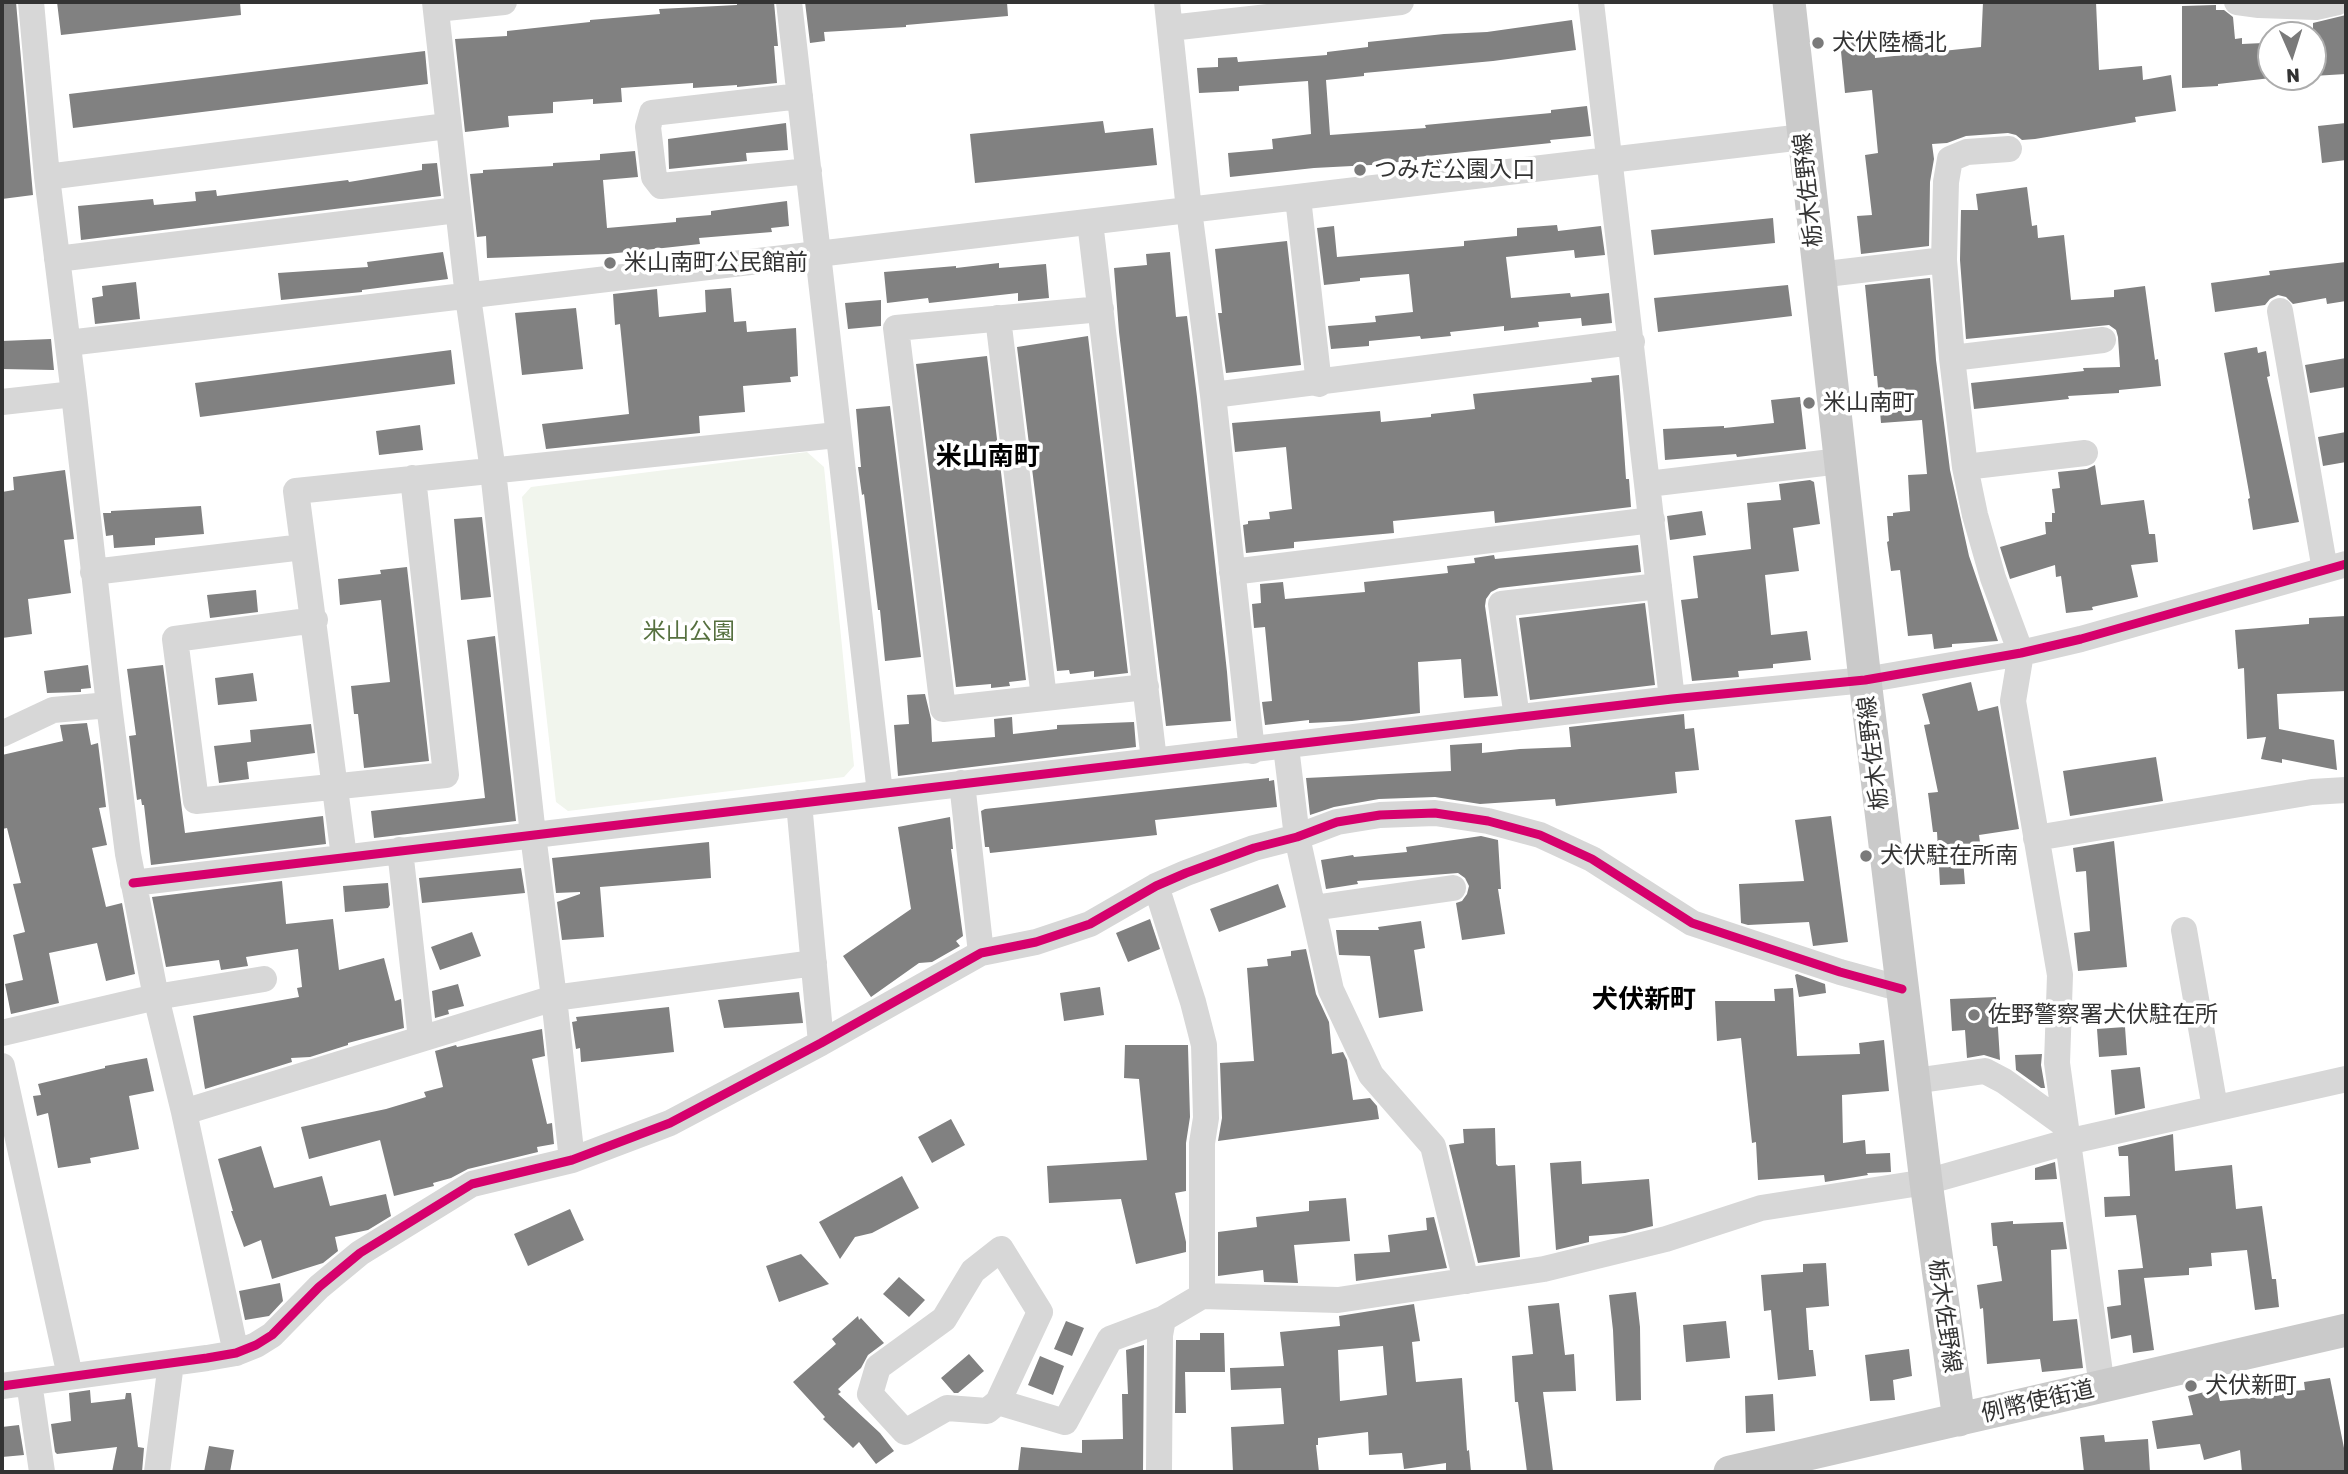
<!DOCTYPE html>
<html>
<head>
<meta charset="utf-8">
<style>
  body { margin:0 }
  #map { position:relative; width:2348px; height:1474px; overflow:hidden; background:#fff; font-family:Rubik,sans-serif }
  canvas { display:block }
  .frame { position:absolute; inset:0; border:4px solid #333; pointer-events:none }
  .north { position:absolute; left:2257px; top:21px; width:70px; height:70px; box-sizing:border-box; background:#fff; border:2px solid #adadad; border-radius:50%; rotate:177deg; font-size:19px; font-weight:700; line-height:28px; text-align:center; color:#333 }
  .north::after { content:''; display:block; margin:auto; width:24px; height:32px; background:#7a7a7a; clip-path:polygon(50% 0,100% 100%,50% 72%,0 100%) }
</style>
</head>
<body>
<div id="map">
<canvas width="2348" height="1474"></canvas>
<div class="frame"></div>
<div class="north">N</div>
</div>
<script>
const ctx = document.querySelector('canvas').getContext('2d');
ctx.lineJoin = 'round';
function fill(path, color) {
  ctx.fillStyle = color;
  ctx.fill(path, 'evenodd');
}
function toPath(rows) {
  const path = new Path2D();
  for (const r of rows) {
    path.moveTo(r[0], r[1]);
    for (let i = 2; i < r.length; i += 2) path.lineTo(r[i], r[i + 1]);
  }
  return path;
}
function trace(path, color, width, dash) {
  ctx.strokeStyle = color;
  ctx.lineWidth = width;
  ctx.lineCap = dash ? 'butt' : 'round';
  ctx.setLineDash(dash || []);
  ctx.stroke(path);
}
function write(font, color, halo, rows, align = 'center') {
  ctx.font = font + ' Rubik,"Noto Sans JP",sans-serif';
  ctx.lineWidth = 7;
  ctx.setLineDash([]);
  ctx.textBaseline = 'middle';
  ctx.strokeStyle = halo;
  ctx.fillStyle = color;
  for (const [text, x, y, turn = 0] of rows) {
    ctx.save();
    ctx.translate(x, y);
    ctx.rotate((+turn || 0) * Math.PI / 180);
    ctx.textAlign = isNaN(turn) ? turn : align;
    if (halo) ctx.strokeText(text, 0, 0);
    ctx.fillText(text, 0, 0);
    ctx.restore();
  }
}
const green = toPath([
  [807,452,824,467,854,766,844,777,568,811,556,802,522,497,531,487]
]);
const building = toPath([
  [2,2,16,2,33,195,2,199],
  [57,2,240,2,241,15,61,35],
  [750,2,774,2,778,46,774,46,777,83,737,87,737,85,693,88,693,83,621,88,622,102,593,104,593,99,553,102,553,113,508,116,509,127,465,132,455,39,507,36,507,31,590,22,590,20,660,14,659,9,737,5,737,3],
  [805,2,1007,2,1008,16,906,25,906,27,824,32,825,41,810,43],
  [1983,2,2096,2,2099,70,2142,66,2143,80,2171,75,2176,111,2135,117,2136,122,2035,139,2022,140,2016,135,2008,133,1966,136,1947,143,1932,144,1934,159,1930,182,1929,246,1861,254,1857,216,1872,215,1865,155,1878,153,1872,90,1845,93,1840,41,1874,38,1875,58,1981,47],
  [2216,5,2216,10,2224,10,2233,17,2235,39,2242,38,2242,44,2263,43,2264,46,2271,45,2271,78,2218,84,2218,86,2182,88,2182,6],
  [2346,15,2346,74,2313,76,2313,23],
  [1572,20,1576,50,1493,61,1364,73,1364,76,1326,80,1330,135,1426,128,1425,125,1551,113,1551,110,1587,106,1591,136,1550,140,1551,143,1417,157,1417,160,1371,165,1314,168,1230,177,1228,153,1273,149,1272,139,1311,134,1308,81,1239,86,1239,91,1199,93,1197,68,1218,67,1218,58,1237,57,1238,62,1327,55,1327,52,1368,47,1368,42,1444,34,1487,32],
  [425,51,428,84,73,128,69,94],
  [1103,121,1105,133,1153,128,1157,165,975,183,970,134],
  [786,123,788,150,746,153,747,161,669,169,668,139],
  [2346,123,2346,160,2322,163,2318,126],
  [635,151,638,177,603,180,607,228,676,222,676,218,711,215,711,211,787,201,789,226,771,228,772,232,699,238,700,244,608,254,487,258,486,236,477,237,470,174,483,173,483,170,553,166,553,163,600,160,600,154],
  [437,163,441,196,81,240,78,206,153,199,154,205,196,201,195,192,216,190,217,196,348,180,349,182,422,170,422,164],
  [2027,187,2032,226,2037,225,2038,238,2064,235,2071,300,2114,297,2114,290,2145,286,2155,360,2158,359,2161,386,2119,390,2119,393,2068,396,2069,399,1974,409,1971,383,2084,371,2083,368,2120,367,2118,337,2116,330,2109,325,1966,339,1960,260,1961,210,1978,210,1976,194],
  [1773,218,1775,243,1654,255,1651,230],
  [1557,225,1558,231,1601,226,1605,255,1575,258,1574,250,1506,257,1511,298,1570,293,1571,297,1609,293,1612,323,1582,326,1581,318,1538,322,1539,327,1504,331,1504,326,1450,332,1451,336,1421,339,1420,336,1369,341,1369,346,1331,349,1328,326,1376,322,1375,316,1413,312,1409,274,1360,278,1360,281,1324,285,1317,228,1334,226,1337,257,1464,246,1464,241,1517,236,1517,228],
  [1287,241,1301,365,1226,373,1218,313,1222,313,1215,249],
  [443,252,448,279,362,290,362,292,281,300,278,273,368,267,367,262],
  [1170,252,1176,317,1187,316,1197,397,1227,672,1231,721,1166,726,1119,332,1114,268,1147,265,1146,254],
  [2346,262,2346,301,2327,304,2326,298,2293,304,2286,297,2278,295,2270,299,2265,305,2215,312,2211,283,2270,275,2269,271],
  [999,263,999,268,1046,264,1049,298,1018,301,1018,293,929,303,928,298,887,303,884,272,956,266,956,268],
  [1930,278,1936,360,1950,470,1969,556,1998,641,1952,644,1952,647,1934,649,1932,634,1908,636,1900,570,1891,571,1887,542,1889,541,1887,516,1893,516,1893,513,1910,511,1908,475,1927,474,1922,420,1881,423,1877,376,1874,376,1865,285],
  [136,282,140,319,95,324,92,298,103,296,102,286],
  [1788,285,1792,316,1658,332,1654,298],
  [731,288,734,322,746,321,747,332,796,328,798,376,790,377,791,382,743,386,745,412,699,416,700,433,546,449,542,424,629,414,620,324,615,325,613,294,657,289,659,317,706,312,705,290],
  [881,300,881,326,848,329,845,303],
  [576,308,583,369,522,375,515,313],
  [1088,336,1128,673,1094,677,1094,671,1070,674,1069,670,1057,671,1017,347],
  [51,339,54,370,2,369,2,341],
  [2257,347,2258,353,2266,351,2270,376,2267,377,2299,522,2253,530,2248,499,2250,498,2224,353],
  [451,350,455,384,200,417,195,383],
  [987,356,1026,680,1009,682,1010,686,991,688,991,684,956,687,916,364],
  [2346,358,2346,387,2310,393,2305,365],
  [1619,375,1626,479,1629,479,1631,507,1495,523,1494,511,1393,521,1394,533,1294,542,1294,548,1246,553,1243,525,1248,524,1248,521,1270,519,1269,512,1292,509,1286,447,1235,452,1232,423,1380,411,1381,422,1431,417,1431,414,1475,409,1473,394,1592,382,1591,378],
  [1800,397,1806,449,1737,457,1736,454,1665,460,1663,429,1724,426,1724,428,1774,423,1771,400],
  [890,406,921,657,885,661,880,610,878,610,864,494,862,495,858,467,861,467,856,409],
  [420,425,423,450,379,455,376,431],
  [2346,432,2346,462,2323,466,2318,437],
  [2095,465,2101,505,2144,500,2149,534,2155,534,2158,562,2131,565,2138,597,2092,607,2093,610,2066,613,2061,576,2056,577,2055,565,2010,579,2000,547,2046,534,2045,522,2052,522,2052,513,2055,513,2052,489,2060,488,2058,472,2087,469],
  [65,470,74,539,64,540,71,593,28,599,32,634,2,638,2,492,14,490,13,477],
  [1810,480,1814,482,1820,524,1793,528,1799,571,1765,575,1771,635,1807,631,1811,660,1773,664,1773,668,1738,671,1739,677,1692,681,1681,600,1698,598,1693,556,1751,549,1747,503,1781,500,1779,484],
  [201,506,204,534,155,538,155,545,114,548,113,535,106,536,103,513,111,513,111,511],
  [1702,511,1706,535,1670,540,1667,516],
  [482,517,491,597,461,600,454,519],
  [1638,545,1641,572,1499,588,1491,592,1486,599,1485,606,1498,696,1464,698,1461,659,1418,662,1420,713,1352,721,1309,723,1309,720,1265,725,1262,702,1272,701,1265,627,1254,628,1252,604,1261,603,1260,584,1283,582,1285,599,1365,592,1364,582,1448,573,1447,566,1475,563,1474,558,1494,555,1495,559],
  [407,567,429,761,364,768,358,714,354,714,351,686,390,682,381,600,340,605,338,579,381,574,380,570],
  [256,590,258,612,210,618,207,595],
  [1645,603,1655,685,1530,700,1519,618],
  [2346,616,2346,691,2277,694,2279,729,2334,740,2337,770,2282,759,2282,763,2261,759,2266,737,2247,739,2244,668,2238,669,2235,630,2309,624,2309,618],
  [495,636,516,821,374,838,371,811,485,798,467,640],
  [88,665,91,688,81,689,81,692,47,693,44,671],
  [163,665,185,833,323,816,326,844,151,865,144,805,142,805,141,799,137,800,129,736,136,735,127,669],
  [253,673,257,701,218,705,215,678],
  [1971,682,1978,711,1998,706,2019,829,1979,835,1982,857,1963,859,1965,884,1940,885,1937,832,1933,832,1928,793,1938,792,1924,725,1930,724,1922,694],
  [925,694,931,719,932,742,995,737,994,719,1012,717,1013,734,1057,729,1057,725,1134,722,1136,747,898,776,894,725,909,724,907,695],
  [1684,714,1685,729,1694,728,1699,770,1675,772,1677,793,1556,806,1555,799,1480,804,1435,797,1379,799,1334,807,1310,815,1306,778,1451,771,1450,745,1482,743,1482,753,1520,749,1571,747,1569,727],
  [87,723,91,745,98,743,106,807,99,808,107,845,92,848,106,907,122,903,135,974,106,981,97,943,49,953,59,1003,11,1014,5,984,23,980,13,935,25,932,13,884,21,883,7,828,2,829,2,755,63,741,60,725],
  [311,724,315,753,247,762,249,779,219,783,214,746,251,742,250,730],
  [2156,757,2163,801,2070,816,2063,771],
  [1269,778,1269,781,1274,780,1277,807,1155,820,1157,835,990,853,989,847,985,847,981,811,985,809],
  [1831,816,1848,942,1813,946,1809,922,1748,925,1741,923,1739,884,1804,881,1795,820],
  [950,817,953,849,951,849,963,936,956,941,960,946,932,962,919,963,871,997,843,956,911,909,898,827],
  [1481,836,1498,840,1501,889,1498,889,1505,934,1462,940,1456,903,1462,901,1467,894,1469,886,1465,878,1458,873,1357,881,1358,884,1326,889,1321,860,1353,855,1354,857,1407,852,1406,847],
  [2114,841,2127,967,2078,971,2074,933,2090,931,2086,871,2076,872,2073,848],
  [709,842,711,878,600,887,604,937,562,940,557,902,580,894,580,892,556,893,552,858],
  [521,868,525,893,422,903,419,878],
  [282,881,286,924,333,919,339,970,384,958,395,1001,401,999,404,1028,348,1043,348,1045,310,1057,291,1058,292,1062,205,1089,193,1016,299,997,297,988,302,987,298,949,246,957,248,966,221,970,219,960,166,967,152,897],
  [388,883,390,905,388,908,345,912,343,886],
  [1278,884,1286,907,1219,932,1210,909],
  [1150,919,1160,949,1128,962,1116,933],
  [1421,921,1425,948,1414,950,1423,1011,1379,1018,1370,956,1339,955,1336,930,1379,930,1378,927],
  [472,932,481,956,440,970,431,947],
  [1306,949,1316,994,1329,1022,1332,1054,1343,1052,1347,1060,1353,1100,1370,1098,1377,1106,1379,1119,1218,1141,1222,1118,1220,1063,1254,1061,1247,968,1268,966,1267,959,1291,956,1291,951],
  [1797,974,1825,984,1826,993,1799,997,1795,975],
  [458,984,464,1006,448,1010,449,1014,435,1018,432,991],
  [1100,987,1104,1015,1064,1021,1060,993],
  [1793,988,1797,1056,1860,1054,1859,1043,1884,1040,1889,1091,1842,1095,1843,1143,1865,1140,1866,1154,1890,1153,1891,1172,1867,1173,1868,1175,1825,1182,1824,1175,1758,1180,1756,1142,1752,1143,1741,1038,1717,1041,1715,1001,1775,1001,1774,989],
  [799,992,803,1023,724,1028,718,1000],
  [1996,997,2000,1060,1984,1055,1967,1058,1965,1030,1952,1031,1950,999],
  [669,1007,674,1052,581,1062,580,1048,576,1049,572,1022,577,1021,576,1017],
  [2125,1027,2127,1055,2099,1057,2097,1029],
  [542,1029,545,1056,532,1059,547,1124,552,1123,554,1144,537,1147,538,1152,468,1169,451,1178,433,1183,434,1186,394,1196,380,1140,309,1159,301,1127,386,1109,426,1097,424,1092,443,1087,435,1051,456,1045,457,1047],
  [1125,1045,1188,1045,1188,1047,1190,1117,1186,1143,1186,1191,1175,1193,1186,1242,1186,1252,1136,1264,1121,1199,1049,1203,1047,1166,1147,1160,1139,1079,1124,1078],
  [2042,1054,2041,1065,2045,1088,2041,1088,2016,1070,2015,1055],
  [147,1058,154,1091,129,1096,139,1149,90,1158,91,1163,58,1168,48,1113,37,1116,33,1096,41,1095,38,1084,105,1068,105,1066],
  [2140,1067,2145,1108,2115,1115,2111,1070],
  [951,1119,965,1145,932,1163,918,1137],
  [1495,1128,1496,1164,1498,1166,1515,1165,1520,1257,1478,1263,1449,1145,1464,1143,1463,1129],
  [2173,1134,2175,1171,2232,1165,2236,1209,2262,1206,2272,1279,2276,1279,2279,1307,2255,1310,2247,1250,2211,1253,2212,1266,2189,1268,2189,1275,2144,1278,2154,1350,2133,1353,2131,1335,2111,1339,2107,1307,2121,1305,2118,1270,2143,1268,2136,1215,2105,1217,2104,1197,2130,1196,2128,1156,2119,1156,2118,1147],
  [261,1146,274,1188,322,1176,330,1206,386,1194,391,1216,368,1230,335,1237,338,1251,323,1263,272,1279,261,1240,244,1247,231,1211,233,1211,218,1159],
  [1581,1161,1582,1184,1649,1179,1653,1226,1625,1233,1589,1236,1589,1242,1556,1250,1550,1163],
  [2055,1162,2057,1179,2035,1180,2035,1168],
  [902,1176,919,1208,872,1233,855,1237,840,1259,819,1222],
  [1346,1198,1350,1241,1294,1245,1298,1283,1264,1282,1263,1270,1218,1276,1218,1232,1257,1227,1256,1217,1309,1211,1309,1201],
  [570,1209,584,1240,528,1266,514,1234],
  [1434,1217,1447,1268,1356,1281,1354,1254,1390,1252,1388,1235,1427,1230,1426,1218],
  [2013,1221,2013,1224,2063,1222,2067,1249,2051,1250,2053,1321,2077,1319,2083,1368,2042,1372,2040,1359,1987,1364,1983,1308,1980,1309,1977,1285,2002,1281,1997,1246,1993,1246,1991,1223],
  [801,1254,829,1284,779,1302,766,1266],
  [1826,1263,1829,1306,1806,1308,1809,1350,1813,1350,1816,1376,1778,1380,1771,1310,1764,1311,1761,1275,1803,1272,1803,1264],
  [899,1277,925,1300,909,1317,883,1294],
  [280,1283,283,1301,269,1316,245,1320,239,1291],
  [1636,1292,1640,1327,1641,1400,1616,1401,1613,1330,1609,1295],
  [1559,1303,1565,1355,1574,1354,1576,1391,1543,1392,1553,1471,1527,1472,1518,1402,1515,1402,1512,1356,1533,1354,1528,1306],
  [1414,1304,1420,1341,1412,1342,1416,1382,1462,1378,1467,1451,1469,1450,1471,1472,1446,1472,1446,1463,1404,1469,1402,1453,1369,1455,1368,1432,1318,1438,1318,1445,1316,1445,1319,1472,1233,1472,1231,1427,1284,1424,1281,1388,1231,1390,1230,1368,1284,1366,1280,1332,1340,1326,1339,1316],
  [1383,1346,1387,1395,1340,1401,1338,1350],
  [858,1316,859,1320,861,1318,884,1343,868,1355,861,1368,838,1389,841,1392,838,1394,880,1433,894,1451,876,1464,859,1442,853,1448,823,1419,825,1417,793,1382,836,1344,832,1339],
  [1066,1321,1084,1328,1072,1356,1054,1349],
  [1726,1321,1730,1358,1686,1362,1683,1325],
  [1200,1333,1224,1333,1225,1372,1185,1372,1186,1413,1175,1413,1176,1340,1200,1340],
  [1144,1345,1143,1472,1018,1472,1021,1447,1082,1453,1082,1440,1123,1439,1122,1394,1128,1394,1126,1350],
  [1909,1349,1912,1376,1893,1380,1895,1400,1870,1401,1865,1355],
  [969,1354,984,1371,958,1393,954,1393,941,1378],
  [1040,1356,1064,1366,1053,1395,1028,1385],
  [2330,1378,2346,1458,2346,1472,2242,1472,2240,1450,2204,1460,2200,1444,2157,1449,2152,1421,2193,1415,2188,1396,2217,1389,2220,1401,2282,1395,2282,1392,2305,1390,2304,1382],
  [90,1390,91,1403,125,1399,126,1393,131,1393,138,1447,144,1448,142,1472,112,1472,117,1447,57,1454,55,1452,51,1424,71,1421,69,1393],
  [1773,1394,1775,1431,1746,1433,1745,1396],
  [19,1425,24,1455,2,1457,2,1427],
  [2104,1435,2105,1442,2148,1439,2150,1472,2084,1472,2080,1437],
  [209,1446,234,1450,230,1472,204,1472]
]);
const minor = toPath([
  [31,2,47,177,74,394,109,705,128,854,156,997,184,1112,236,1353],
  [435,2,468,297,493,471,533,835,554,998,572,1160],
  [789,2,880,793],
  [1167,2,1189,210,1213,395,1252,751],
  [1591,2,1672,699],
  [2237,2,2259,5,2316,7,2338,2],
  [436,9,504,2],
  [1170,28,1401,2],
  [800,96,652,113,648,127,654,177,661,186,809,171],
  [2009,149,1967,152,1950,159,1946,182,1944,260,1952,358,1965,467,1975,515,1993,578,2021,653,2013,701,2060,975,2057,1063,2102,1387],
  [47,177,447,126],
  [1298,198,1319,384],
  [1090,222,1154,760],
  [57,259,457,210],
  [1818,275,1944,260],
  [1101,309,896,328,943,709,1146,687],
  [2280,311,2325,570],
  [998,318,1044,698],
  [68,343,1803,137],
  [1952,358,2103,340],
  [1213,395,1632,342],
  [2,402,74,394],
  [1965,467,2085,453],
  [1648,484,1840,461],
  [93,572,303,547],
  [1232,572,1652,520],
  [315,620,175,639,196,801,446,775,413,478],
  [1517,718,1501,604,1659,586],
  [2,734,53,710,109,705],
  [1286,747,1297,837,1331,990,1371,1075,1433,1146,1466,1281],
  [962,783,981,953],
  [799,803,821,1043],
  [2036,838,2312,792,2346,790],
  [400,850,421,1039],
  [344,857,296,491,837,435],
  [133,883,1672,699,1865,680,2021,653,2081,639,2346,564],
  [1156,886,1193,1002,1204,1045,1206,1118,1202,1143,1202,1296],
  [1313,908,1453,888],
  [2184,930,2215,1108],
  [2,1033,156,997,264,979],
  [2,1066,70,1376],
  [1914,1081,1985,1071,2004,1081,2065,1125],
  [184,1112,554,998,814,963],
  [29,1382,42,1472],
  [2,1386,207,1358,236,1353,256,1345,272,1335,319,1287,360,1253,472,1184,572,1160,670,1123,821,1043,981,953,1036,942,1090,924,1156,886,1186,873,1254,848,1297,837,1337,822,1380,815,1435,813,1488,821,1540,835,1592,859,1692,923,1840,972,1902,989],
  [998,1402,987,1411,947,1408,905,1432,870,1394,878,1367,944,1319,973,1271,1001,1249,1040,1312,998,1402,1065,1422,1110,1339,1163,1319],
  [157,1472,171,1363],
  [1159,1472,1160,1335,1163,1319,1202,1296,1338,1300,1544,1269,1666,1239,1761,1208,1926,1182,2067,1142,2346,1079]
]);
const major = toPath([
  [1789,2,1865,680,1926,1182,1959,1420],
  [1730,1472,2346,1330]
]);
const cycleway = toPath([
  [133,883,1672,699,1865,680,2021,653,2081,639,2346,564],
  [2,1386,207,1358,236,1353,256,1345,272,1335,319,1287,360,1253,472,1184,572,1160,670,1123,821,1043,981,953,1036,942,1090,924,1156,886,1186,873,1254,848,1297,837,1337,822,1380,815,1435,813,1488,821,1540,835,1592,859,1692,923,1840,972,1902,989]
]);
const markers = [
  [1818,43,7,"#7a7a7a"],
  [1360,170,7,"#7a7a7a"],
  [610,263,7,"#7a7a7a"],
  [1809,403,7,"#7a7a7a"],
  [1866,856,7,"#7a7a7a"],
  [1974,1015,7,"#7a7a7a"],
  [2191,1386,7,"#7a7a7a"]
];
const poiNames = [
  ["犬伏陸橋北",1832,43],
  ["つみだ公園入口",1374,170],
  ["米山南町公民館前",624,263],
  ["米山南町",1823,403],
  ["犬伏駐在所南",1880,856],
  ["佐野警察署犬伏駐在所",1988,1015],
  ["犬伏新町",2205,1386]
];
const streetNames = [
  ["栃木佐野線",1809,190,-96],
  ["栃木佐野線",1874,753,-97],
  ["栃木佐野線",1944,1316,82],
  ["例幣使街道",2038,1402,-13]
];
const parkNames = [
  ["米山公園",689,632]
];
const quarterNames = [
  ["米山南町",988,457],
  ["犬伏新町",1644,1000]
];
fill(green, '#f1f5ed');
fill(building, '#818181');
trace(minor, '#d7d7d7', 26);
trace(major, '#cacaca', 33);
trace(cycleway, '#d6006c', 9);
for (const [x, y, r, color] of markers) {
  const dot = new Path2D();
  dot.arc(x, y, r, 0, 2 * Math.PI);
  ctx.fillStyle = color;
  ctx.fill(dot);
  trace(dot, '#fff', 2.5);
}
write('23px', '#333', '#fff', poiNames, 'left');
write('23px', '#333', '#fff', streetNames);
write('23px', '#56703f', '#fff', parkNames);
write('bold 26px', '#000', '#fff', quarterNames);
</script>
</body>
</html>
